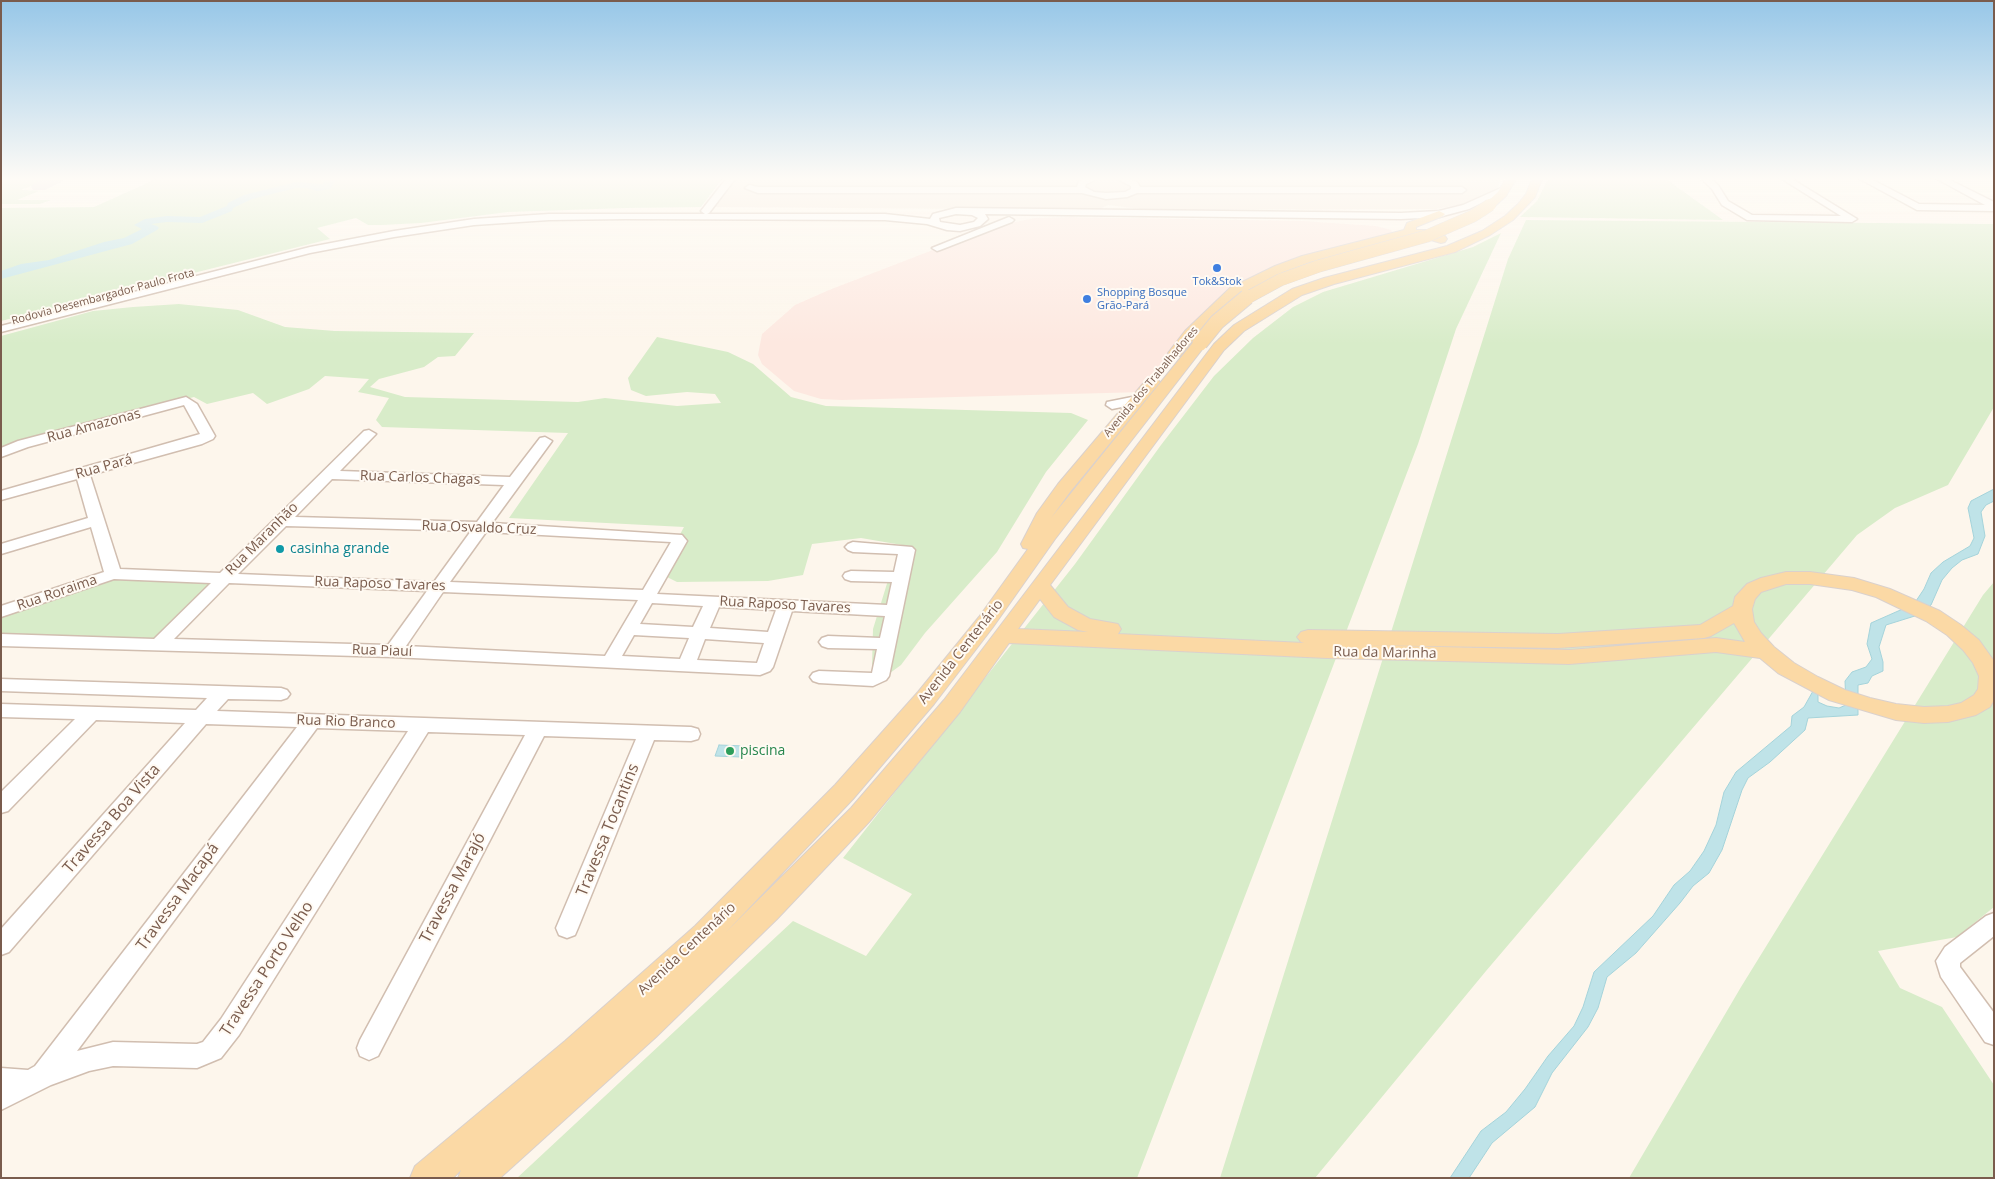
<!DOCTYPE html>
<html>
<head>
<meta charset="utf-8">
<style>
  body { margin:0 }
  #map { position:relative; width:1995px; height:1179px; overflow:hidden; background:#fdf6ec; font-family:"Open Sans",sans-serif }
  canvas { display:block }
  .frame { position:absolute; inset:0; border:2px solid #7a5c4d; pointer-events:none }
</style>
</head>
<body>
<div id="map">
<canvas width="1995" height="1179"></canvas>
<div class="frame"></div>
</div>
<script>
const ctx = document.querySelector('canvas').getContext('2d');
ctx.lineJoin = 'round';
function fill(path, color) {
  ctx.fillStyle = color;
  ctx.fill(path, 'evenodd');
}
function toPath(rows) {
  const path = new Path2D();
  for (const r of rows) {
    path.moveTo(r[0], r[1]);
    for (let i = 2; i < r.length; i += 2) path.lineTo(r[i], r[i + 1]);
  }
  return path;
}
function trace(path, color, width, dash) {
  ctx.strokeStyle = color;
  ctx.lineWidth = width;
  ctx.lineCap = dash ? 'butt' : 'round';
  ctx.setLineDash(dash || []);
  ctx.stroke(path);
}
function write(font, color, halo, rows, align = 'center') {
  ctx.font = font + ' "Open Sans",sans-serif';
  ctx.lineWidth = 4;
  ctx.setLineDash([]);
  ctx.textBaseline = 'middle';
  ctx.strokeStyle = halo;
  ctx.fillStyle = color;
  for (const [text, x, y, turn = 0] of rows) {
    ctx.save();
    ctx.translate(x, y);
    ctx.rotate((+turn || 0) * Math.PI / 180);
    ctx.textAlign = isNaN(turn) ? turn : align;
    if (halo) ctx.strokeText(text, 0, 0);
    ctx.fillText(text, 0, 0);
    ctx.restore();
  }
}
const residential = toPath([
  [737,179,1500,179,1497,191,1474,202,1436,209,1148,210,1108,205,1098,210,715,207]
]);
const commercial = toPath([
  [1069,217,1304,221,1376,226,1391,230,1393,233,1391,236,1256,279,1190,334,1144,392,842,400,821,399,794,391,762,364,758,355,762,334,795,305,829,290,995,226,1035,218]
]);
const green = toPath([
  [1,179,49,179,21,190,39,191,17,200,51,200,40,204,1,204],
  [156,179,722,179,701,207,626,208,508,212,421,223,382,225,368,225,356,218,317,228,330,239,1,321,1,208,94,207],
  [1548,179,1666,179,1723,220,1520,217,1537,201],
  [1526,220,1994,224,1994,407,1948,485,1895,508,1857,535,1486,971,1315,1178,1220,1178,1508,259],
  [1501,233,1456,329,1418,444,1137,1178,517,1178,793,921,866,956,912,894,843,858,1075,564,1161,445,1214,376,1253,338,1293,307,1323,292,1473,247],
  [179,304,238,310,285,327,335,331,474,333,455,356,438,357,424,367,379,379,370,387,405,397,578,402,605,398,677,406,721,403,715,394,687,392,646,396,631,390,628,378,657,337,728,352,753,364,791,397,826,406,1071,413,1088,420,1046,472,997,552,925,633,901,665,879,681,872,665,873,629,889,577,900,564,902,545,861,538,812,544,803,575,768,581,677,582,659,573,684,527,509,518,568,433,382,427,376,420,389,398,358,392,369,379,325,376,309,389,267,404,253,393,207,404,194,397,38,437,1,449,1,336,93,311,133,307],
  [114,571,224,575,157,643,1,638,1,611],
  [1994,582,1994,907,1957,937,1878,951,1900,988,1942,1007,1994,1085,1994,1178,1629,1178,1741,987,1983,595]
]);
const water = toPath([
  [1994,489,1994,501,1986,505,1981,512,1985,536,1978,554,1962,560,1952,568,1942,580,1931,605,1918,615,1886,625,1879,647,1883,662,1883,671,1872,676,1868,683,1858,685,1858,715,1808,718,1805,730,1770,762,1748,778,1742,790,1722,850,1709,873,1693,886,1680,903,1636,953,1607,977,1598,1008,1588,1027,1552,1073,1535,1107,1492,1143,1469,1178,1450,1178,1481,1131,1506,1112,1525,1089,1548,1056,1574,1026,1583,1007,1594,972,1653,916,1674,885,1690,871,1704,851,1716,825,1724,792,1736,772,1791,726,1792,716,1804,707,1813,691,1818,692,1818,702,1827,706,1839,708,1846,705,1845,681,1852,672,1866,667,1872,659,1867,644,1871,623,1914,604,1924,589,1931,573,1943,562,1970,546,1974,538,1968,508,1971,501,1994,489],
  [719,745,745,746,741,757,715,756,719,745]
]);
const river = toPath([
  [326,179,336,179,330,189,317,191,307,188,296,188,252,199,233,208,232,211,202,223,167,222,151,224,157,226,159,228,157,230,132,244,1,279,1,271,21,264,49,260,104,242,124,238,142,229,134,225,145,219,167,216,200,217,227,206,228,203,244,195,296,182,322,184,326,179]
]);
const taxiway = toPath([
  [42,179,63,179,61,182,45,190,33,190,31,187,33,184,42,179]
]);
const minor = toPath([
  [726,179,735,179,709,213,707,214,885,214,930,219,933,214,956,208,1401,213,1439,211,1463,205,1501,188,1508,190,1469,209,1439,217,1401,219,985,214,988,219,980,226,960,231,947,230,927,224,885,220,625,219,549,220,474,225,394,237,310,253,1,332,1,326,310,247,394,231,474,219,549,214,705,214,701,211,726,179],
  [956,214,972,215,978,218,974,222,960,225,940,222,939,218,956,214],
  [1084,179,1097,179,1086,184,1085,187,1094,192,1106,193,1125,192,1131,189,1131,186,1117,179,1129,179,1137,182,1140,187,1462,187,1466,190,1462,193,1137,193,1127,197,1106,199,1082,193,758,193,745,188,749,185,758,187,1077,187,1079,181,1084,179],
  [1702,179,1711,179,1718,185,1728,201,1752,215,1841,216,1782,179,1792,179,1857,219,1852,222,1747,220,1722,205,1712,189,1702,179],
  [1860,179,1871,179,1919,204,1985,205,1937,179,1948,179,1994,202,1994,211,1917,210,1860,179],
  [1009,217,1014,220,1012,222,940,250,937,251,932,248,1009,217],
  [1137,396,1141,397,1143,400,1141,403,1112,409,1106,405,1107,402,1137,396],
  [186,397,197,404,215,436,213,439,202,444,90,475,120,569,220,573,364,431,369,430,376,434,340,471,510,477,540,438,545,437,552,441,492,523,682,535,687,541,657,594,887,605,892,582,851,581,845,579,843,576,845,573,851,571,894,572,898,554,853,552,848,550,845,547,848,544,853,542,912,547,915,550,889,676,886,680,873,686,819,683,813,681,810,677,813,673,819,671,872,673,877,649,828,648,822,646,819,642,822,638,828,636,880,638,885,616,792,611,773,667,770,671,760,675,393,657,1,646,1,634,154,639,211,583,114,579,1,617,1,606,104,572,91,527,1,554,1,544,88,518,77,479,1,500,1,491,200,434,184,405,28,447,1,457,1,448,18,441,186,397],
  [332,479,504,485,477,522,295,517,332,479],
  [286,526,471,531,434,582,238,574,286,526],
  [486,532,671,542,643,590,450,582,486,532],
  [229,583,427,591,388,645,174,639,229,583],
  [443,592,638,600,605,656,406,646,443,592],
  [652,603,703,606,693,627,640,624,652,603],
  [719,607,776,610,768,632,710,628,719,607],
  [634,635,689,638,680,659,622,656,634,635],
  [705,639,764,643,757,663,697,660,705,639],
  [1,679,281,688,287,690,290,694,287,698,281,700,228,699,217,711,691,727,698,729,700,734,698,739,691,741,654,740,578,928,575,935,567,938,559,935,556,928,636,739,544,736,378,1056,369,1060,360,1056,357,1048,360,1040,525,735,428,732,239,1035,221,1058,197,1068,113,1066,89,1071,51,1085,1,1110,1,1068,28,1070,35,1066,297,727,206,724,9,952,1,955,1,929,185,723,96,720,8,811,1,813,1,792,75,719,1,717,1,704,196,710,207,698,1,691,1,679],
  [317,728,408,731,221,1019,203,1042,197,1044,113,1042,77,1051,317,728],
  [1994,913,1994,936,1960,963,1960,967,1994,1013,1994,1045,1985,1042,1941,977,1936,961,1945,947,1986,916,1994,913]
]);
const major = toPath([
  [1506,179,1516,179,1506,196,1494,207,1486,207,1484,205,1486,203,1498,192,1506,179],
  [1532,179,1542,179,1535,197,1513,220,1490,235,1455,252,1334,284,1302,295,1244,331,1224,350,1050,585,1068,607,1090,619,1118,624,1121,629,1118,634,1304,643,1301,642,1297,637,1301,632,1308,630,1558,634,1700,625,1733,606,1735,597,1747,584,1761,578,1786,572,1810,572,1854,578,1890,589,1940,611,1961,625,1979,640,1994,661,1994,700,1990,707,1976,715,1948,722,1924,723,1896,720,1829,700,1778,673,1760,658,1716,652,1569,664,1327,658,1009,643,960,712,869,822,777,919,656,1037,500,1178,458,1178,461,1170,453,1178,410,1178,415,1166,565,1041,695,926,835,785,918,692,979,617,1028,549,1023,548,1021,544,1037,513,1058,484,1147,379,1157,379,1160,382,1070,492,1051,518,1195,340,1205,340,1207,343,1055,539,993,627,934,704,853,799,726,932,851,808,944,700,1214,344,1234,325,1292,289,1324,278,1447,246,1482,231,1505,216,1518,204,1526,194,1532,179],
  [1786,584,1810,584,1852,590,1876,597,1926,621,1947,635,1963,650,1973,663,1979,676,1978,689,1974,695,1961,703,1948,706,1924,707,1896,704,1870,698,1845,690,1818,677,1794,663,1774,647,1761,633,1754,622,1752,609,1755,599,1761,592,1786,584],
  [1040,599,1054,617,1078,630,1088,632,1018,629,1040,599],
  [1734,623,1745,642,1716,638,1569,650,1355,645,1558,648,1704,638,1711,636,1734,623],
  [1439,211,1445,214,1443,216,1416,227,1416,230,1425,230,1445,236,1447,239,1445,242,1441,243,1424,238,1403,238,1310,262,1283,272,1240,294,1195,337,1180,356,1170,356,1168,353,1185,331,1230,288,1275,266,1302,256,1404,230,1407,223,1439,211]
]);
const majorBridgeFar1 = toPath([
  [1245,299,1280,280,1319,266,1427,236,1473,216,1490,205]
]);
const majorBridge = toPath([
  [1200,343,1217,322,1247,297]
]);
const markers = [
  [1217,268,5,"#3f7fe0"],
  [1087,299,5,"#3f7fe0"],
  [280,549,5,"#0f9aa8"],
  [730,751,5,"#2e9e5b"]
];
const farShopnames = [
  ["Tok&Stok",1217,282],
  ["Shopping Bosque",1097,293,"left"],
  ["Grão-Pará",1097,306,"left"]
];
const farStreetnames = [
  ["Rodovia Desembargador Paulo Frota",103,297,-15],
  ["Avenida dos Trabalhadores",1151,382,-50]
];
const streetNames = [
  ["Rua Amazonas",94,426,-15],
  ["Rua Pará",104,467,-16],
  ["Rua Carlos Chagas",420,478,2],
  ["Rua Osvaldo Cruz",479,528,2],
  ["Rua Maranhão",262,539,-45],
  ["Rua Raposo Tavares",380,584,2],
  ["Rua Roraima",57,593,-19],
  ["Rua Raposo Tavares",785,605,3],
  ["Rua Piauí",382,651,2],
  ["Avenida Centenário",961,652,-52],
  ["Rua da Marinha",1385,653,1],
  ["Rua Rio Branco",346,722,2],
  ["Avenida Centenário",687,949,-43]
];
const cultureNames = [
  ["casinha grande",290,549]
];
const leisureNames = [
  ["piscina",740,751]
];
const nearStreetnames = [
  ["Travessa Boa Vista",112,819,-49],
  ["Travessa Tocantins",608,830,-68],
  ["Travessa Marajó",453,888,-62],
  ["Travessa Macapá",178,897,-54],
  ["Travessa Porto Velho",267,969,-57]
];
fill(residential, '#f5e8da');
fill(commercial, '#fde8e0');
fill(green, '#d8ecc9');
fill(water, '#bfe3e8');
trace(water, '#a5d3da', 1);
fill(river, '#bfe3e8');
fill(taxiway, '#dbcfda');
trace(minor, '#d1beb0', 3);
trace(major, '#dad1cd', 2);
fill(minor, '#fff');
fill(major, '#fbd9a5');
trace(majorBridgeFar1, '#dad1cd', 13, []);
trace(majorBridge, '#dad1cd', 17, []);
trace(majorBridgeFar1, '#fbd9a5', 12);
trace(majorBridge, '#fbd9a5', 15);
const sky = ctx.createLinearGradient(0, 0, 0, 344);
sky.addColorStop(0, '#97c7e8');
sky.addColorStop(0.52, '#fefbf6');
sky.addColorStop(1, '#fefbf600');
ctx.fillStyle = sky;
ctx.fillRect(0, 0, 1995, 344);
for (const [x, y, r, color] of markers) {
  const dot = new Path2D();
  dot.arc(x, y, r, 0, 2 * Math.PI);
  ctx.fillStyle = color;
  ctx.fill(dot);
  trace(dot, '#fffaf3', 2);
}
write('11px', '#366cbe', '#fffaf3', farShopnames);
write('11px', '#7a5c4d', '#fffaf3', farStreetnames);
write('14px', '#7a5c4d', '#fffaf3', streetNames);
write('14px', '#0d838f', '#fffaf3', cultureNames, 'left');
write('14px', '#27864d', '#fffaf3', leisureNames, 'left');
write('16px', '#7a5c4d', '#fffaf3', nearStreetnames);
</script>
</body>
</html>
